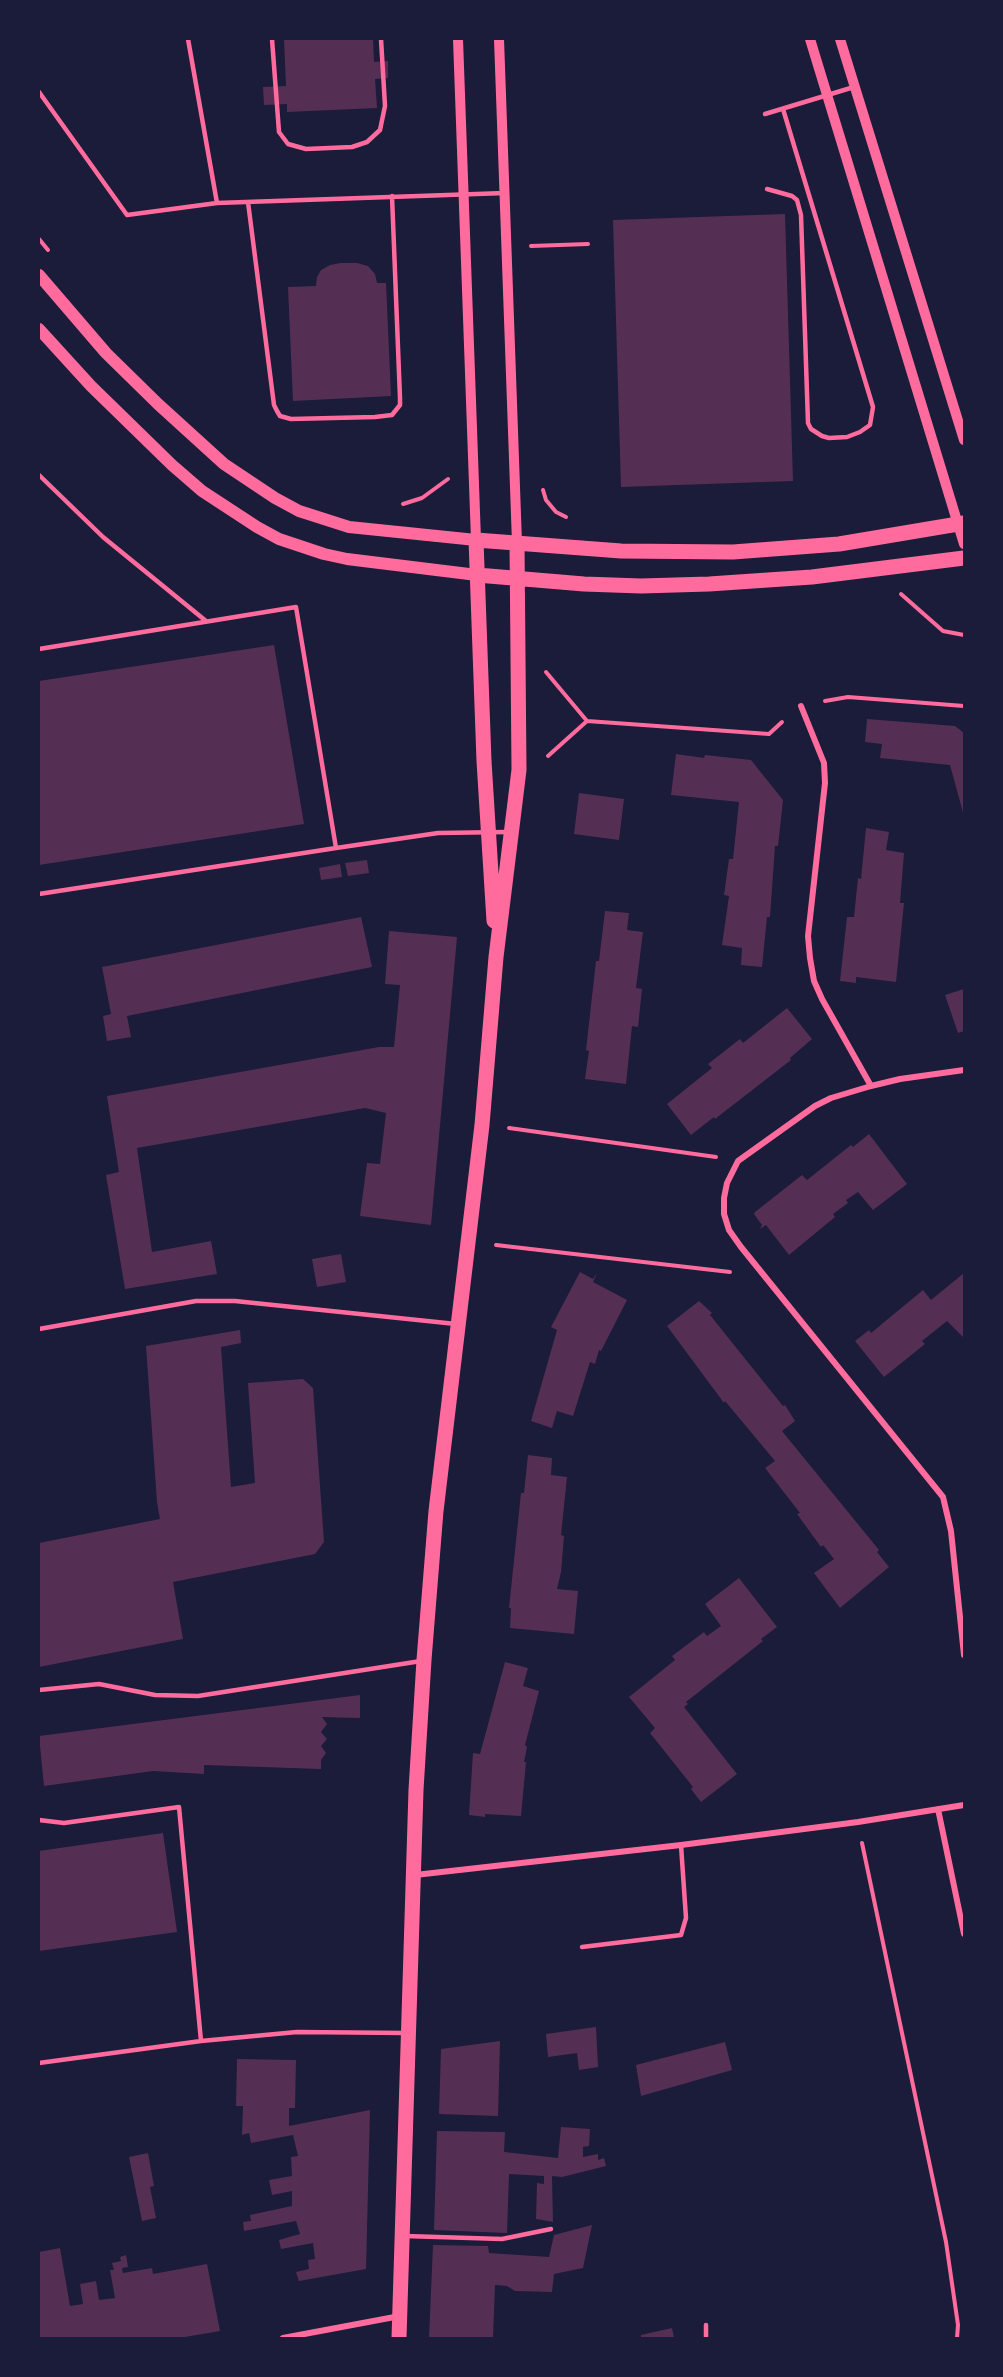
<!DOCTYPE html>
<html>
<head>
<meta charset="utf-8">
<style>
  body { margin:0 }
  #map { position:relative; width:1003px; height:2377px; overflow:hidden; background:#1b1b3a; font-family:"Source Sans 3",sans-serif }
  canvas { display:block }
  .frame { position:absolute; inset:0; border:40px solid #1b1b3a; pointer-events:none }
</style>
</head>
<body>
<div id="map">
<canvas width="1003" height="2377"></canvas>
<div class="frame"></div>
</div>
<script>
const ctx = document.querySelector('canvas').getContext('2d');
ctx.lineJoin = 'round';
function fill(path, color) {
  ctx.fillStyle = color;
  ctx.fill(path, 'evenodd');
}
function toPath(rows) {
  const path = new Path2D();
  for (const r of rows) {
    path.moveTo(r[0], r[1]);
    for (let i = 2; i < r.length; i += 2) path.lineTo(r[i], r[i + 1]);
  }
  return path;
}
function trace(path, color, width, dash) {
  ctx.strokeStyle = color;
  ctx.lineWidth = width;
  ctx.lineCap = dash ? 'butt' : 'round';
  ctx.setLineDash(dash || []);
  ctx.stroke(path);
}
const building = toPath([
  [284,39,373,39,374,62,388,61,388,78,375,79,377,108,287,112,287,104,264,105,263,87,286,86],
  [785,214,793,481,621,487,613,220],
  [341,263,357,263,368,266,375,274,377,283,386,283,391,396,293,401,288,287,316,286,317,277,321,270,330,265],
  [274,645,304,824,39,865,39,681],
  [867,719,955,726,964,733,964,816,950,765,880,758,882,744,865,742],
  [676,754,704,758,705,755,751,760,783,800,778,846,775,846,770,917,767,917,762,967,741,965,742,948,722,945,729,896,724,895,729,859,733,859,739,802,671,795],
  [579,793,624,799,619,840,574,834],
  [866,828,889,832,886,850,904,853,900,903,904,903,896,982,856,977,856,983,840,981,847,917,854,917,858,878,861,879],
  [367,860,369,873,348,876,345,863],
  [340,864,342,877,321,880,319,868],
  [605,911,629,913,627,930,643,932,636,988,642,989,638,1027,632,1026,626,1084,585,1079,589,1051,586,1050,596,961,599,961],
  [361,917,372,967,127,1016,131,1037,107,1041,103,1016,111,1014,102,967],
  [389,931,457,937,431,1225,360,1216,367,1163,380,1164,386,1113,365,1108,137,1148,152,1252,211,1241,217,1274,125,1289,106,1175,119,1172,107,1096,379,1047,394,1047,400,985,385,984],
  [964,989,964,1031,958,1033,945,995],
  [787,1008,812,1039,790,1058,791,1060,715,1119,714,1117,691,1135,667,1104,712,1068,708,1064,740,1039,743,1043],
  [869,1134,907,1184,873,1210,858,1192,846,1200,848,1203,833,1214,835,1217,789,1255,766,1225,760,1229,762,1225,754,1214,755,1212,802,1175,807,1180,851,1145,853,1147],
  [341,1254,346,1282,317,1287,312,1259],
  [580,1272,593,1279,597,1273,593,1282,627,1300,601,1351,599,1350,595,1364,590,1362,573,1416,557,1411,552,1428,531,1421,557,1330,551,1327],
  [964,1273,964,1338,947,1321,922,1341,925,1344,884,1377,855,1341,869,1330,871,1333,923,1290,931,1300],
  [699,1301,712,1313,710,1315,783,1406,785,1405,795,1421,782,1431,879,1550,877,1552,889,1567,840,1608,814,1573,834,1559,823,1545,821,1547,797,1514,800,1513,765,1468,775,1461,725,1401,724,1403,667,1326],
  [240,1330,241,1343,221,1347,231,1487,255,1483,248,1383,303,1379,313,1388,324,1542,315,1554,173,1582,183,1639,39,1667,39,1543,160,1519,157,1502,146,1346],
  [528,1455,552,1458,551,1475,567,1477,561,1535,564,1536,561,1572,557,1589,578,1591,574,1634,510,1628,511,1608,509,1608,521,1493,524,1493],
  [739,1578,777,1627,761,1639,763,1641,686,1702,688,1704,684,1707,737,1774,701,1802,691,1789,693,1787,650,1733,655,1728,629,1697,675,1660,672,1656,704,1632,707,1636,721,1626,705,1604],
  [505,1662,528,1668,523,1686,539,1691,525,1745,527,1747,524,1762,526,1762,521,1816,485,1814,485,1817,469,1815,473,1753,480,1754],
  [360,1695,360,1718,322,1717,327,1724,321,1732,327,1739,321,1746,326,1753,321,1760,321,1769,204,1765,204,1774,153,1771,44,1786,39,1736],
  [163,1833,177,1932,39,1951,39,1851],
  [596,2027,598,2067,579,2070,577,2053,548,2057,546,2034],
  [500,2041,498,2116,439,2114,441,2049],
  [725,2042,732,2070,641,2096,636,2065],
  [237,2059,296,2060,295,2108,289,2108,289,2126,370,2110,366,2269,299,2281,296,2272,309,2269,308,2260,315,2259,313,2243,281,2249,279,2240,300,2234,296,2221,244,2231,243,2222,251,2221,250,2215,292,2206,292,2191,272,2195,269,2180,292,2176,291,2157,298,2156,293,2135,251,2143,249,2133,242,2135,243,2106,236,2106],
  [561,2127,590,2129,589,2146,583,2147,583,2157,598,2154,598,2160,604,2158,606,2166,562,2177,552,2176,553,2222,536,2219,537,2183,544,2184,544,2176,509,2174,507,2233,434,2230,437,2131,505,2132,504,2152,558,2158],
  [148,2153,154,2186,150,2187,156,2218,142,2221,129,2157],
  [592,2225,583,2268,554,2274,552,2292,515,2291,507,2286,495,2285,493,2338,429,2338,433,2245,488,2246,489,2253,549,2257,554,2235],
  [60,2248,70,2306,83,2304,80,2284,96,2281,99,2300,115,2298,110,2270,114,2270,112,2263,121,2261,120,2257,126,2255,128,2267,122,2268,123,2273,152,2268,153,2274,207,2264,220,2331,179,2338,39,2338,39,2252],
  [672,2328,674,2338,641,2338,641,2335]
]);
const path = toPath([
  [39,239,48,250],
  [531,246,588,244],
  [543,490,546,500,556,512,566,517],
  [403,504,422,498,448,479],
  [901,594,943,631,964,635],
  [546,672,587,721,548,756],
  [825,701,848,697,964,706],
  [587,721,769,734,782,722],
  [509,1128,716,1157],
  [496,1245,730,1272],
  [862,1843,946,2242,958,2325,957,2338]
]);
const service = toPath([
  [272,39,279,132,288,144,306,149,352,147,367,142,380,130,385,106,381,39],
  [39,92,127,215,217,203,188,39],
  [765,114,854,87],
  [767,189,792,196,797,200,801,215,808,423,811,429,822,436,829,438,847,437,860,432,870,425,873,407,783,109],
  [248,202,274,405,277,411,280,416,291,419,375,417,392,415,400,405,400,398,392,196],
  [217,203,505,193],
  [39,475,103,537,206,621],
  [39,649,296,607,336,848,438,833,508,832],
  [39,894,336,848],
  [39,1329,196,1301,235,1301,456,1324],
  [39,1690,99,1684,155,1695,198,1696,421,1661],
  [39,1820,64,1823,179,1807,201,2041],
  [582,1947,681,1935,686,1918,681,1845],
  [39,2063,201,2041,297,2032,406,2033],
  [405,2236,502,2239,551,2229],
  [706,2338,706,2325]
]);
const minor = toPath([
  [801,706,824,763,825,783,808,936,810,958,814,981,822,999,871,1086],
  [964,1070,900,1079,871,1086,831,1098,815,1106,738,1161,727,1183,724,1198,724,1214,729,1230,741,1247,943,1497,951,1531,964,1655],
  [938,1809,964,1934],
  [415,1875,681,1845,858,1822,964,1805],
  [283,2338,400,2316]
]);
const tertiary = toPath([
  [458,39,476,540],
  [499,39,517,543],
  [810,39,964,544],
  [840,39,964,440]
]);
const secondary = toPath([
  [39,275,106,353,158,404,224,464,275,498,299,511,349,527,476,540],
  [39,329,91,386,172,465,202,491,257,527,279,539,324,554,347,559,477,575]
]);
const primary = toPath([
  [477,575,584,584,641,586,709,584,812,577,964,558],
  [494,921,484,761,476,540,621,551,733,552,839,544,964,523],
  [399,2338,416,1790,424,1660,436,1511,482,1125,496,957,519,770,517,543]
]);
fill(building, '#542f53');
trace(path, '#ff6b9d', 4);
trace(service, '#ff6b9d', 4.5);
trace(minor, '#ff6b9d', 6);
trace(tertiary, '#ff6b9d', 10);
trace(secondary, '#ff6b9d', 12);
trace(primary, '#ff6b9d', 15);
</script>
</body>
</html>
